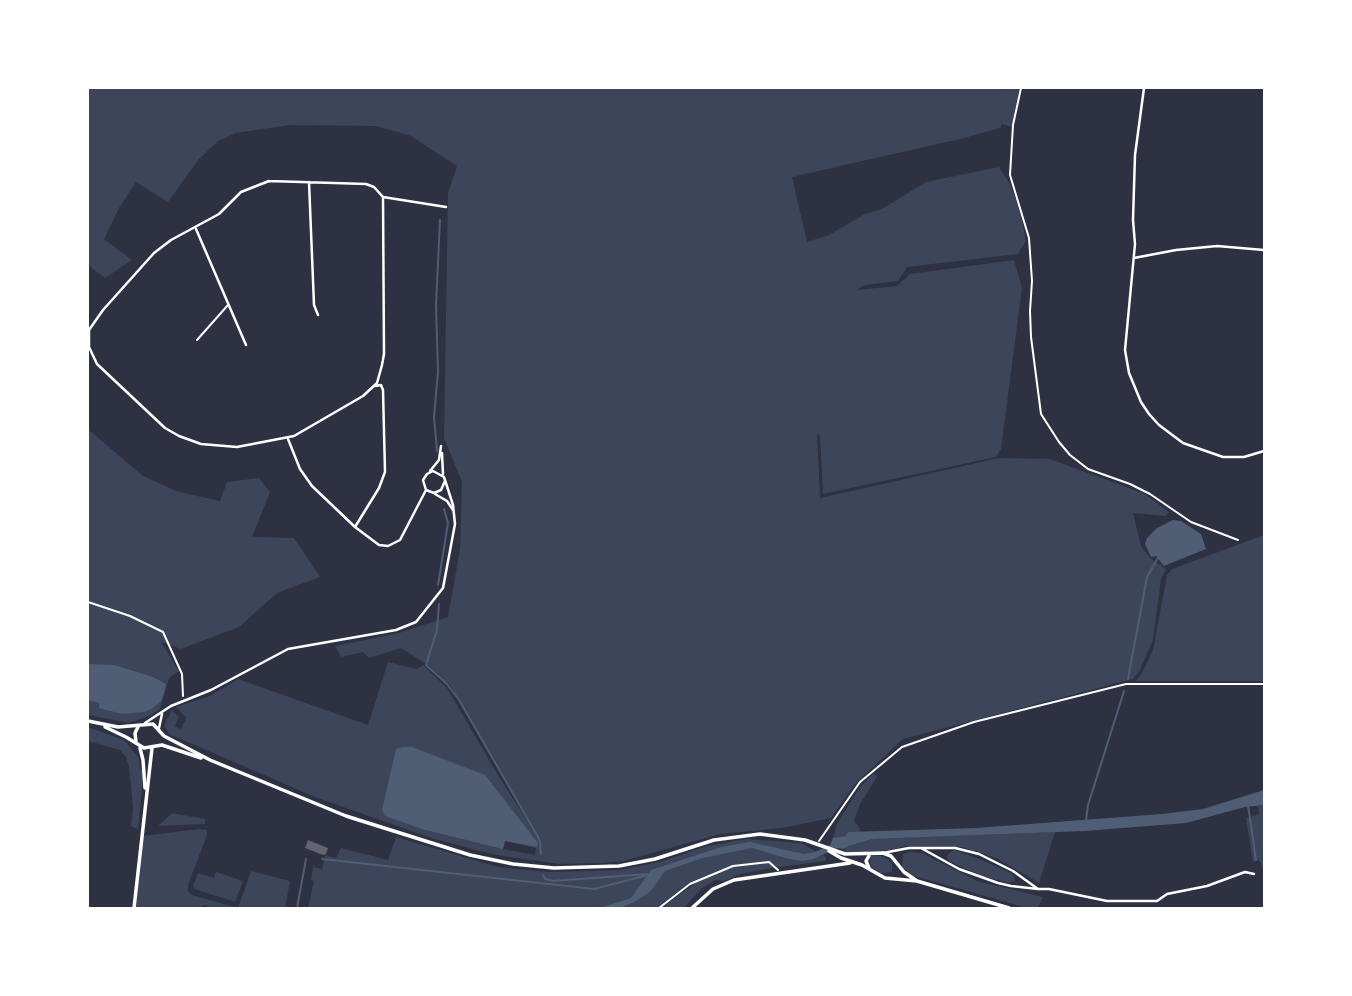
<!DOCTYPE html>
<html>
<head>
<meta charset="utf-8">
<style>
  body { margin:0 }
  #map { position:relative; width:1352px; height:996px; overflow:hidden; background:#2d3142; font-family:Roboto,sans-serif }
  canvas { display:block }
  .frame { position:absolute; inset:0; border:89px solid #fff; pointer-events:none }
</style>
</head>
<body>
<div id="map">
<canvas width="1352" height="996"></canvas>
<div class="frame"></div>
</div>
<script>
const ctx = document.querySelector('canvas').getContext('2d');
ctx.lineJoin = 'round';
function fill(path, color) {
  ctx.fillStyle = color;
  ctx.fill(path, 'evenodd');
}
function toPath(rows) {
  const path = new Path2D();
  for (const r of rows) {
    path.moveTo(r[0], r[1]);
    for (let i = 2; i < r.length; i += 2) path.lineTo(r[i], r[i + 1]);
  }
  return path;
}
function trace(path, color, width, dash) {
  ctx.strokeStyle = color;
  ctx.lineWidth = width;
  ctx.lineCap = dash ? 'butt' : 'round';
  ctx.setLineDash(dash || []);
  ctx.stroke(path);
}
const green = toPath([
  [88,88,1019,88,1012,127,1002,124,1000,128,964,138,792,177,807,242,829,235,865,214,882,209,926,182,999,167,1011,186,1021,216,1026,241,1018,254,907,267,898,281,865,285,856,290,897,286,910,274,1014,260,1022,288,1001,449,996,457,823,494,820,437,817,433,820,498,999,458,1050,459,1145,494,1169,512,1166,516,1133,513,1141,546,1150,558,1166,569,1161,579,1153,640,1140,670,1133,679,903,739,855,784,831,818,782,828,720,834,624,861,601,863,560,864,524,859,491,854,431,838,315,797,169,734,164,725,172,710,179,717,175,726,181,729,186,718,176,707,210,696,238,679,368,725,388,662,417,669,423,665,447,688,499,777,540,840,450,685,428,665,401,648,369,658,363,652,341,657,335,646,399,633,448,617,460,549,462,482,444,438,448,193,457,166,411,136,376,126,290,125,236,133,218,141,199,159,168,202,136,182,119,208,104,239,132,260,105,278,88,265],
  [505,841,536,848,535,855,503,849],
  [88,429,143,476,179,492,220,501,227,482,259,478,270,492,252,537,294,538,320,577,277,593,239,627,181,649,161,642,179,671,169,678,160,709,151,715,129,723,88,715],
  [1264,535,1264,681,1135,681,1142,673,1153,650,1167,575,1172,569],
  [88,727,124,740,139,758,140,769,142,770,142,789,138,829,131,826,133,807,129,767,126,757,120,750,88,741],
  [874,773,877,777,860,804,854,821,861,830,838,848,831,844,837,824,843,814,860,787],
  [1264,805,1264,871,1259,860,1253,862,1246,818,1259,814,1258,806],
  [172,813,205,819,205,824,158,826],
  [200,829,207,830,207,835,188,885,188,891,192,895,238,908,251,871,290,881,285,908,213,908,203,905,201,908,136,908,143,836],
  [1055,832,1039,883,996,858,962,847,905,846,893,850,843,853,847,846,873,839],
  [396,837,498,867,549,872,619,870,660,862,707,846,746,839,801,843,826,857,826,861,772,868,741,874,724,881,715,880,701,889,684,908,661,908,693,885,690,882,656,908,308,908,314,881,311,880,313,867,322,869,325,855,336,858,341,848,388,860],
  [954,850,982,860,1013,874,1015,881,1009,883,983,876,950,862,947,857,948,854],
  [909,852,922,853,977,881,1043,897,1038,908,1027,908,911,875,902,866,903,854],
  [872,855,881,856,887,859,892,863,892,872,881,873,873,868,869,862],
  [216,872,243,881,235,902,195,889,193,886,198,873,214,878]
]);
const water = toPath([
  [1173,520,1181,521,1201,534,1206,549,1164,566,1156,556,1151,557,1145,544,1147,538,1157,528],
  [88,664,114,665,153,677,166,684,164,693,161,701,153,708,144,712,122,714,99,708,99,703,88,700],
  [402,747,412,747,485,775,538,843,537,847,505,841,503,849,422,829,385,816,382,810,396,749],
  [1264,790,1264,805,1245,807,1186,823,1085,831,873,839,848,846,844,849,838,848,813,859,802,861,789,859,752,848,703,858,665,871,650,892,632,903,620,908,600,908,631,898,651,870,721,847,750,842,804,854,815,852,830,845,833,838,846,836,848,832,976,828,1162,814,1203,809]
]);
const stream = toPath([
  [437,451,434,417,438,372,436,305,440,220],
  [438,585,448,523,444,509],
  [439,604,437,630,426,665,447,684,459,700,538,837,540,842,541,854],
  [1128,679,1147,577,1159,556],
  [1248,805,1256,860],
  [1086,821,1088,805,1124,691],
  [322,859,594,889,648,875],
  [543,875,545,879,553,881,648,874],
  [297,908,306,859]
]);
const building = toPath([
  [308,840,328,848,326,854,323,855,305,848]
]);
const path = toPath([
  [1021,88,1013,125,1010,175,1029,238,1032,281,1030,311,1031,337,1041,414,1059,442,1070,455,1088,469,1130,484,1150,494,1191,522,1238,540],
  [88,602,130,616,163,632,182,674,183,696],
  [819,841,860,782,902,747,974,722,1126,684,1264,684],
  [659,908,690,884,733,866,769,862,778,870]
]);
const service = toPath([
  [197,340,228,305]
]);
const minor = toPath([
  [1144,88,1135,155,1133,220,1135,244,1125,350,1129,373,1141,402,1149,414,1159,425,1183,443,1223,457,1244,457,1264,451],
  [269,181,366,184,374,187,383,197,384,354,382,365,377,383,363,396,294,436,237,447,201,444,179,436,165,428,97,364,89,347,89,330,103,310,154,253,171,240,219,214,241,192,269,181],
  [309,182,314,305,318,315],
  [383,197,446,207],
  [196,229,246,345],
  [1134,258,1176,250,1217,246,1264,250],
  [288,439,300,469,312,486,355,527,379,545,388,546,400,540,426,490],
  [442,453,443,474],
  [430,471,439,460,441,446],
  [435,494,447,501,453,510],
  [355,527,379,488,385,472,383,390,381,385,375,386],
  [145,723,171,706,211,690,288,649,396,630,416,622,443,588,455,524,453,505,444,477,433,471,427,474,423,480,426,490,434,493,441,490,445,481],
  [159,728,162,714],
  [883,853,909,848,921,848],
  [1038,889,1013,871,979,854,955,848,921,848,959,869,998,883,1011,886,1038,889,1049,889,1107,901,1157,901,1167,894,1207,886,1245,872,1254,874]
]);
const tertiary = toPath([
  [88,721,118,727,153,724,164,736,210,760,346,816,470,855,513,864,554,868,619,866,655,859,714,840,760,834,805,840,845,854,883,853,891,856,904,872,917,881],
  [105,727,126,737,144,748,162,745,201,758],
  [136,742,135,733,138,727],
  [140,748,143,760,145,788],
  [829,851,841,858,862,865,885,878,917,881,1009,908],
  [869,868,866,861,870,854],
  [134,908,152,748],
  [692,908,713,889,734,880,850,863]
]);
fill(green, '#3c4559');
fill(water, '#4f5d75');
trace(stream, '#4f5d75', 2);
fill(building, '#626471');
trace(path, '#fff', 2);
trace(service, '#fff', 2);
trace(minor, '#fff', 2.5);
trace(tertiary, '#fff', 3.5);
</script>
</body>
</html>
